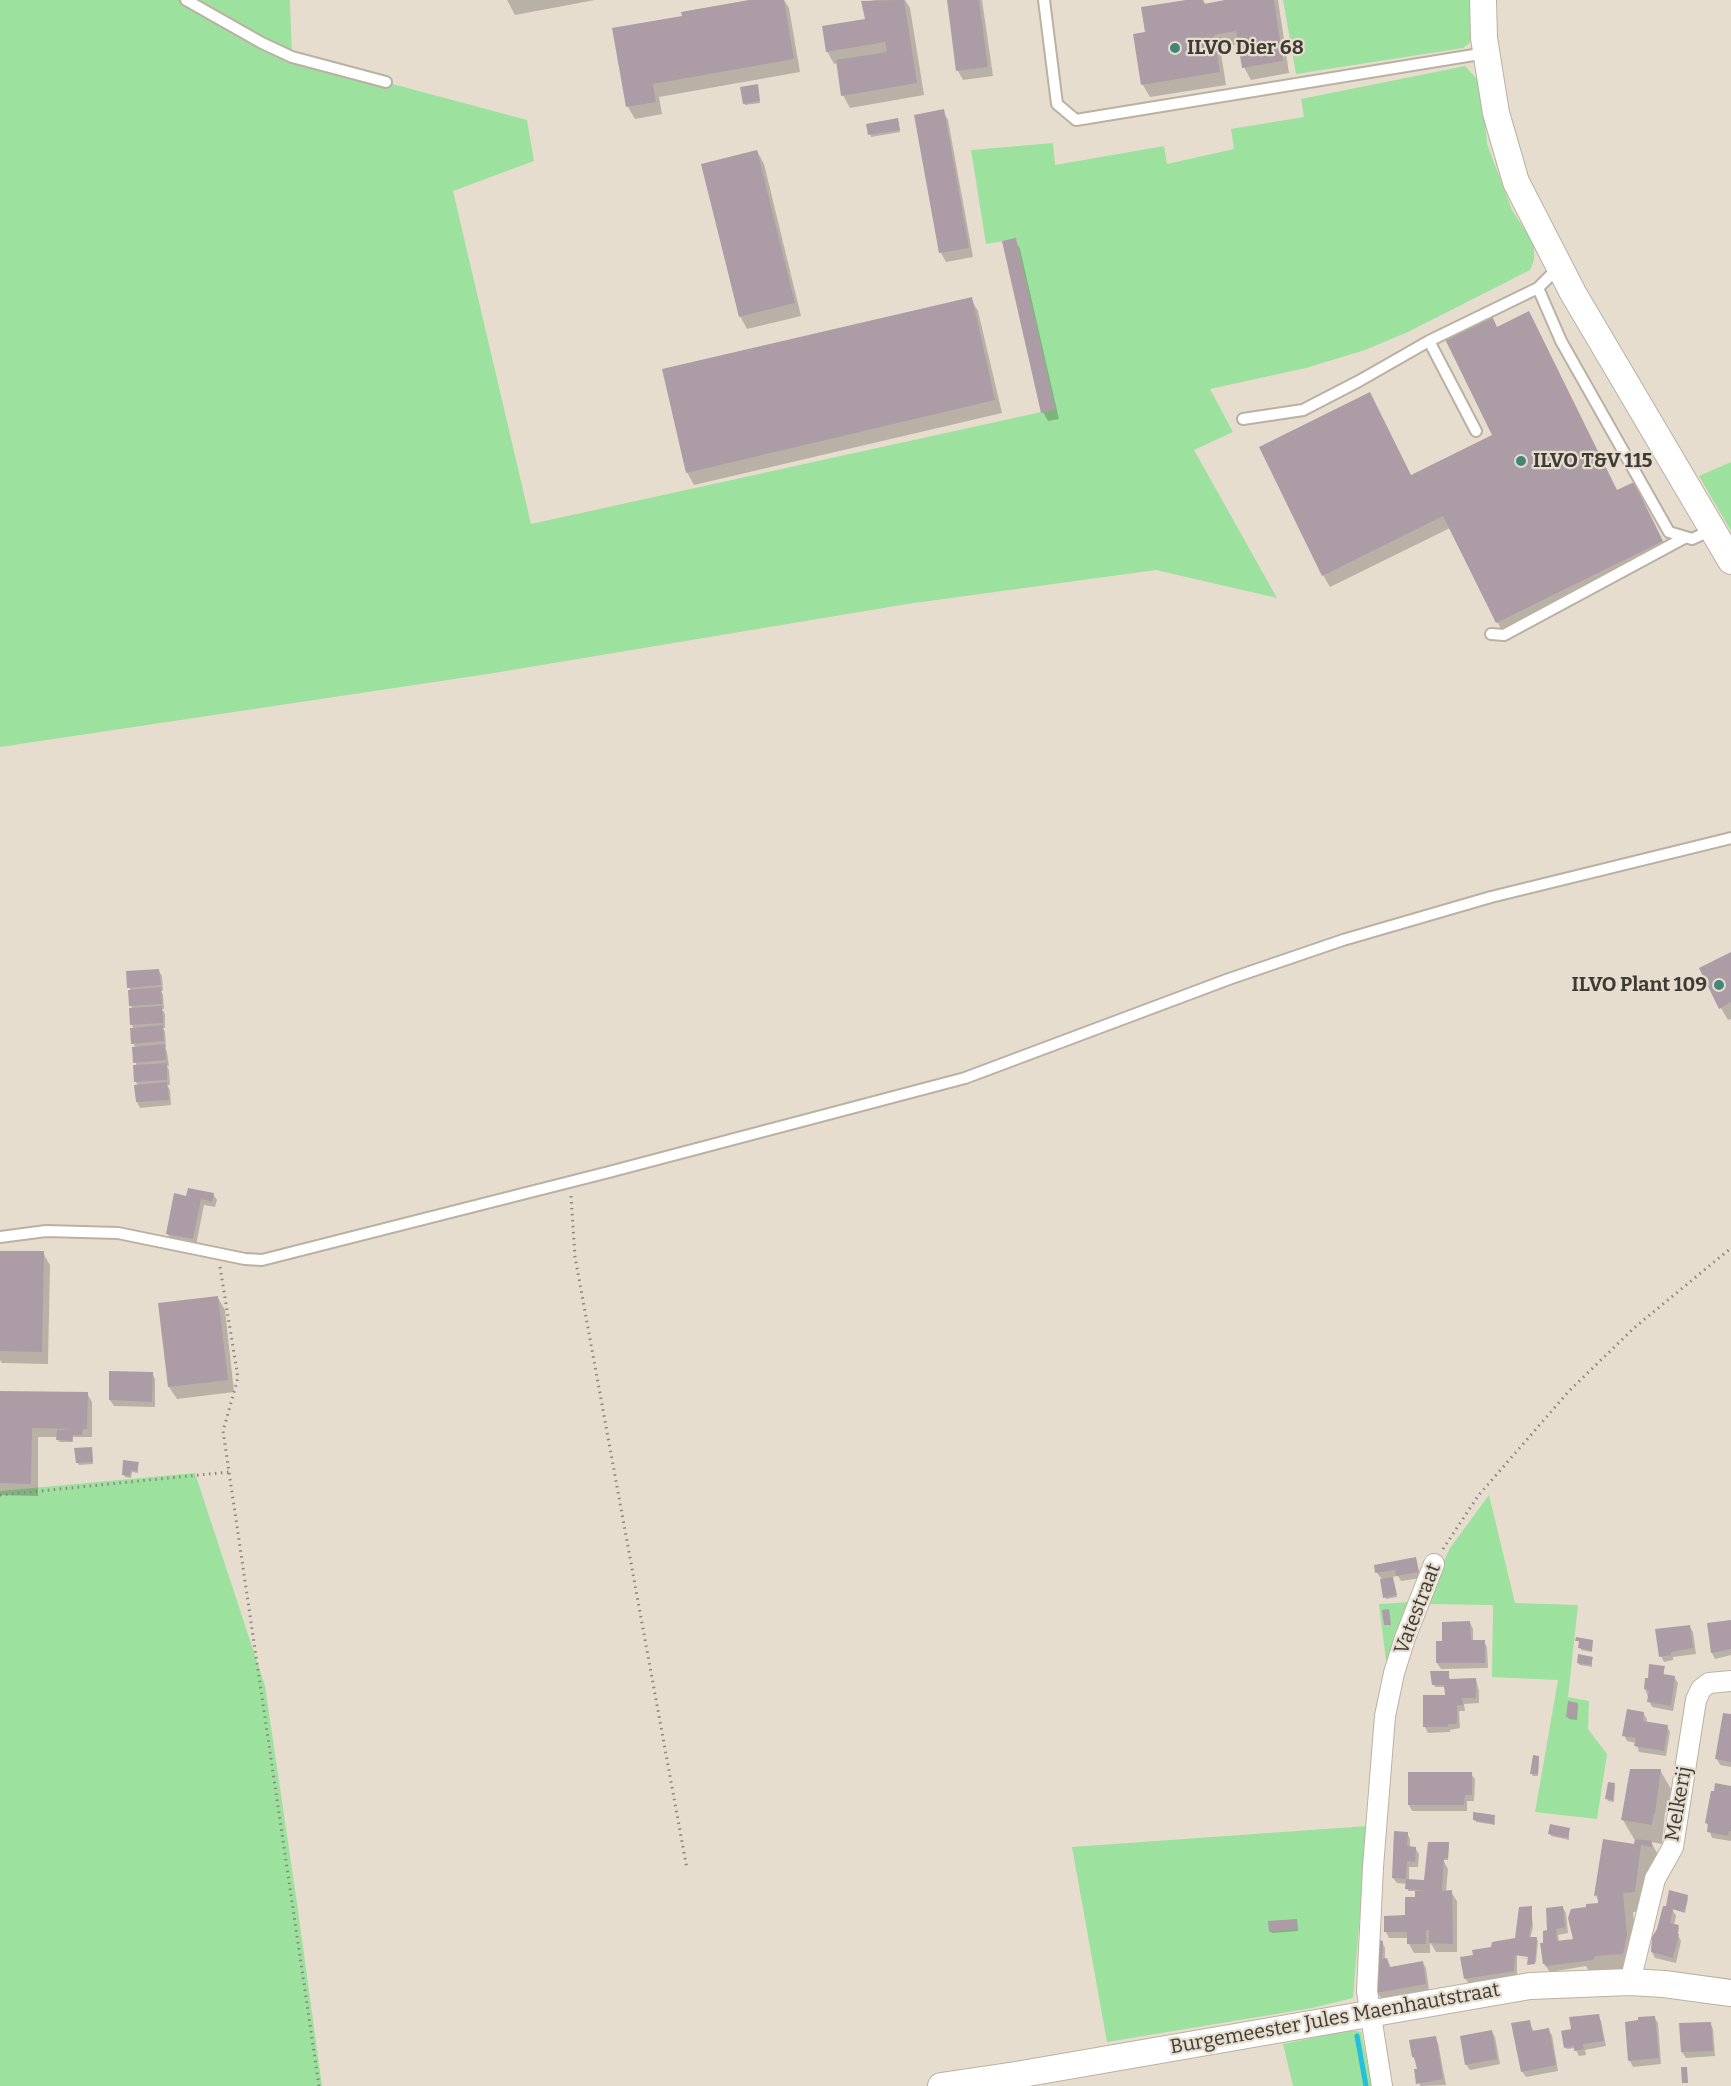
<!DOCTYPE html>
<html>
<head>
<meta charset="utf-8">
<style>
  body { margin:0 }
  canvas { display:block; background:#e7ddce }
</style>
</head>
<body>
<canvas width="1731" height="2086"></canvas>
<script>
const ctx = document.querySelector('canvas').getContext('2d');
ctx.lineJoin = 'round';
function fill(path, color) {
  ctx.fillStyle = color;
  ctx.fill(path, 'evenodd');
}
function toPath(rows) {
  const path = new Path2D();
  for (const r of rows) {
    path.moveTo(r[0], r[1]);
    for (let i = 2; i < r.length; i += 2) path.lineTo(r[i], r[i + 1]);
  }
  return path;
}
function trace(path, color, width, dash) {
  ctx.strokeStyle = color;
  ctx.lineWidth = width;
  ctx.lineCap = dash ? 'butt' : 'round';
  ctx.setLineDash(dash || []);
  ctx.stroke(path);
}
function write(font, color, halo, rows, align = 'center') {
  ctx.font = font + ' Bitter,serif';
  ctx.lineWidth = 4.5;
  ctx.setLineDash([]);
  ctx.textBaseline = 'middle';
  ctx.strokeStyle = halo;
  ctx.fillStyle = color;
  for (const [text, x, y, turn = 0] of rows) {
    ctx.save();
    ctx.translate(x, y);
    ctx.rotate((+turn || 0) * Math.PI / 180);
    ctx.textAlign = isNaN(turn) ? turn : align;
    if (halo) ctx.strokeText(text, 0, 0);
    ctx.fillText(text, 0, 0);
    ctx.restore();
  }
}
const green = toPath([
  [0,0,290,0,292,57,527,120,534,161,453,191,531,524,1055,409,1016,239,986,244,971,150,1053,143,1055,165,1164,146,1167,164,1234,149,1231,129,1304,117,1301,99,1465,66,1477,79,1484,112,1487,144,1512,210,1534,244,1534,260,1530,270,1408,332,1365,350,1306,368,1210,389,1233,432,1194,450,1277,598,1156,570,907,604,488,674,0,747],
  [1283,0,1471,0,1470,43,1463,48,1296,74],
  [1731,462,1731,531,1699,476],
  [195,1473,265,1686,298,1910,322,2086,0,2086,0,1491],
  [1489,1495,1515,1603,1578,1605,1568,1697,1589,1701,1588,1729,1607,1754,1597,1819,1535,1812,1558,1680,1492,1677,1493,1605,1423,1604,1450,1548],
  [1411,1602,1387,1669,1379,1604],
  [1367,1826,1353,1998,1312,2008,1107,2042,1072,1847],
  [1352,2030,1361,2032,1372,2086,1293,2086,1283,2044]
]);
const shadow = toPath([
  [507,0,595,0,515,15],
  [758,0,784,0,789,8,800,72,659,97,662,114,635,119,628,107,683,17],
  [876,0,905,0,910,8,924,95,850,108,843,95,838,63,834,64,827,51,866,21,863,2],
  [948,0,982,0,993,76,963,80,958,71],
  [1195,0,1203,0,1206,5,1234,0,1278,0,1289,73,1251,80,1244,67,1240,44,1220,47,1226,85,1150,97,1143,85,1134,35,1147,33],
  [758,88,760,103,745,105,744,103],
  [943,111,948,120,973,257,946,262,941,253,916,116],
  [898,120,900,132,871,137,868,125],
  [757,151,764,164,801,316,747,329,740,316],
  [1015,240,1020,249,1059,419,1048,421,1043,412],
  [971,299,978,311,1002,413,694,485,687,472],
  [1497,328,1617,492,1640,496,1669,554,1504,635,1450,528,1330,587,1323,575,1411,477,1494,436],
  [1731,954,1731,1019,1728,1020,1721,1008],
  [158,970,162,976,163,991,161,991,163,995,164,1009,162,1009,165,1014,165,1028,163,1028,165,1032,166,1047,165,1047,167,1052,169,1066,167,1066,169,1070,170,1085,167,1085,170,1090,171,1105,140,1108,137,1102,138,1086,136,1082,136,1048,133,1043,134,1029,132,1025,133,1010,131,1006,131,991,129,987],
  [213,1194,217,1200,215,1207,204,1205,196,1245,171,1239,167,1233,187,1197],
  [0,1252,43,1253,50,1265,48,1364,2,1363,0,1360],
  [218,1298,225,1310,234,1392,177,1399,169,1387],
  [110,1373,152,1373,155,1379,155,1407,114,1406,110,1400],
  [0,1392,87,1393,92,1402,92,1437,73,1437,73,1442,59,1442,58,1437,38,1437,38,1496,0,1495],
  [91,1448,93,1464,79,1465,77,1462],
  [138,1463,138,1473,132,1472,131,1478,125,1477,124,1475],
  [1415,1559,1421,1578,1401,1581,1398,1576,1392,1577,1397,1597,1386,1599,1381,1578,1377,1573,1376,1566],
  [1731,1621,1731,1655,1715,1659,1712,1653,1709,1624],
  [1470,1623,1473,1629,1473,1642,1484,1642,1487,1647,1488,1668,1441,1669,1437,1663,1444,1643],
  [1689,1626,1693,1632,1696,1654,1673,1657,1673,1660,1664,1662,1661,1656],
  [1577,1640,1592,1641,1592,1652,1581,1650,1580,1643],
  [1592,1658,1592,1667,1580,1665,1578,1663],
  [1664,1668,1664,1676,1674,1677,1678,1683,1673,1711,1652,1707,1645,1689],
  [1448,1673,1450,1680,1476,1679,1479,1691,1479,1703,1464,1704,1465,1711,1459,1711,1460,1728,1450,1730,1450,1732,1428,1733,1425,1727,1424,1697,1446,1696,1446,1687,1435,1687,1434,1685],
  [1578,1704,1577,1720,1569,1719,1567,1716],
  [1643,1713,1647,1719,1646,1723,1667,1726,1670,1732,1666,1756,1639,1752,1636,1743,1627,1741,1624,1735],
  [1731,1716,1731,1767,1720,1765,1717,1759],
  [1539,1757,1538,1776,1533,1776,1531,1773],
  [1660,1770,1671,1789,1667,1812,1665,1812,1662,1844,1651,1842,1662,1862,1662,1865,1651,1864,1645,1911,1633,1912,1637,1955,1634,1973,1594,1980,1586,1966,1550,1972,1544,1964,1548,1932,1562,1907,1566,1913,1568,1933,1558,1935,1559,1942,1575,1940,1599,1904,1596,1895,1636,1846,1637,1840,1634,1839,1623,1820],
  [1409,1774,1471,1774,1475,1779,1474,1801,1467,1801,1467,1811,1412,1811,1409,1805],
  [1615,1785,1614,1802,1608,1801,1607,1799],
  [1731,1787,1731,1841,1712,1838,1707,1823],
  [1494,1816,1495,1825,1476,1822,1475,1820],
  [1569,1830,1569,1840,1551,1836,1550,1833],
  [1407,1833,1410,1839,1410,1848,1415,1848,1419,1854,1418,1867,1409,1867,1409,1880,1426,1886,1448,1843,1449,1846,1448,1860,1443,1860,1448,1869,1446,1892,1451,1892,1457,1901,1457,1952,1436,1952,1430,1942,1430,1953,1414,1953,1409,1944,1408,1938,1389,1938,1386,1932,1406,1917,1416,1899,1416,1891,1408,1891,1407,1884,1397,1883,1393,1878],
  [1687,1896,1688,1899,1685,1913,1672,1909,1676,1916,1674,1925,1679,1928,1678,1935,1681,1941,1676,1963,1655,1958,1652,1952,1669,1909],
  [1531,1907,1533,1927,1530,1939,1536,1938,1538,1941,1536,1962,1528,1963,1529,1959,1517,1957,1517,1977,1469,1985,1466,1979,1462,1958,1475,1956,1514,1940],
  [1517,1954,1535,1956,1535,1959,1517,1957],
  [1296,1920,1298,1931,1272,1933,1270,1931],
  [1382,1942,1385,1948,1385,1960,1387,1960,1391,1968,1423,1963,1426,1968,1429,1990,1381,1998,1377,1992],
  [1598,2015,1601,2021,1606,2046,1585,2050,1586,2055,1579,2056,1575,2048,1567,2049,1565,2047],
  [1654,2017,1658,2023,1661,2064,1633,2067,1630,2061],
  [1529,2022,1534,2032,1548,2030,1552,2035,1558,2071,1526,2077,1522,2071],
  [1710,2023,1713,2029,1715,2056,1686,2058,1682,2052],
  [1492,2032,1495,2037,1500,2064,1470,2070,1466,2064],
  [1435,2037,1438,2043,1446,2085,1420,2086,1417,2063,1413,2057]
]);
const stream = toPath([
  [1357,2036,1366,2086]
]);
const building = toPath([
  [749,0,784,0,794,59,653,84,656,102,626,107,612,28,682,16,681,12],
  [904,0,917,83,841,96,836,60,887,52,885,42,826,52,822,26,865,19,861,1],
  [947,0,979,0,988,67,956,71],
  [1186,0,1203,0,1204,4,1225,0,1274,0,1283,61,1242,68,1236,31,1214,35,1220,72,1141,85,1133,34,1145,32,1141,7],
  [758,84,760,101,743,104,740,87],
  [944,109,969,248,939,253,914,115],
  [898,118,900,130,868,135,866,124],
  [757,150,795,303,739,317,701,164],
  [1016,238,1055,409,1041,413,1002,241],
  [972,297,995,400,686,473,662,369],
  [1529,311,1617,490,1634,482,1663,541,1496,623,1443,516,1322,576,1259,447,1370,392,1411,475,1492,435,1445,339,1492,316,1497,327],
  [1731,952,1731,1002,1719,1009,1699,968],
  [159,969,161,985,127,988,126,971],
  [161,987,162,1004,129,1006,128,990],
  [162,1006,163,1023,130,1025,129,1008],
  [163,1025,164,1041,131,1044,130,1028],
  [165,1044,166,1060,133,1063,132,1047],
  [167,1063,167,1080,134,1082,133,1065],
  [167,1082,169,1100,136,1102,134,1085],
  [188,1188,214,1193,212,1202,201,1199,193,1239,166,1234,174,1193,186,1196],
  [0,1251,44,1251,42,1352,0,1351],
  [218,1296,228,1380,168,1387,158,1303],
  [109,1371,153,1372,152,1402,109,1400],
  [0,1391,88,1392,87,1429,83,1429,82,1435,73,1435,72,1441,56,1440,57,1430,72,1429,32,1428,31,1484,0,1483],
  [92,1447,93,1462,76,1463,74,1448],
  [123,1460,139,1462,137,1471,131,1470,130,1476,122,1475],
  [1416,1557,1419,1572,1396,1576,1395,1570,1375,1573,1374,1565],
  [1393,1577,1397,1595,1383,1598,1380,1579],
  [1389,1609,1391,1625,1384,1625,1382,1610],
  [1731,1620,1731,1649,1711,1653,1707,1623],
  [1470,1621,1471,1640,1485,1640,1485,1663,1436,1663,1436,1641,1442,1641,1442,1622],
  [1690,1625,1693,1648,1671,1652,1671,1655,1659,1657,1655,1629],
  [1576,1637,1593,1640,1592,1651,1578,1648,1579,1641,1575,1641],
  [1578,1654,1593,1657,1591,1665,1577,1663],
  [1649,1664,1665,1666,1663,1674,1675,1676,1671,1706,1647,1702,1649,1690,1644,1689,1645,1678,1648,1678],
  [1430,1671,1449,1671,1449,1679,1476,1678,1476,1698,1462,1698,1463,1705,1457,1705,1457,1723,1455,1724,1448,1724,1448,1727,1423,1727,1423,1695,1445,1695,1444,1685,1432,1685],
  [1568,1701,1578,1703,1576,1719,1566,1717],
  [1627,1709,1644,1712,1643,1721,1668,1725,1664,1751,1634,1746,1636,1738,1622,1736],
  [1723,1713,1731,1714,1731,1762,1715,1759],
  [1533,1755,1539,1756,1538,1774,1530,1774],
  [1630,1769,1661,1769,1655,1813,1654,1813,1652,1825,1621,1820],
  [1408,1772,1472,1772,1472,1795,1465,1795,1464,1805,1408,1805],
  [1608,1782,1615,1783,1613,1800,1605,1799],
  [1715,1783,1731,1786,1731,1831,1729,1831,1728,1836,1707,1832,1708,1824,1705,1823,1711,1791,1714,1791],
  [1473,1812,1495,1815,1494,1824,1473,1820],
  [1550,1824,1570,1828,1568,1838,1548,1834],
  [1394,1831,1408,1832,1407,1846,1416,1847,1415,1862,1407,1861,1406,1879,1392,1878],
  [1603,1839,1634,1844,1635,1839,1652,1841,1652,1847,1641,1845,1635,1892,1623,1893,1627,1935,1623,1954,1595,1956,1593,1960,1546,1966,1545,1964,1543,1964,1540,1943,1543,1943,1543,1931,1547,1930,1546,1908,1563,1906,1565,1927,1556,1929,1557,1941,1573,1939,1568,1918,1571,1909,1586,1907,1586,1904,1598,1903,1598,1895,1594,1896],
  [1428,1842,1449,1842,1448,1858,1444,1858,1442,1891,1452,1890,1453,1944,1429,1943,1429,1930,1426,1930,1426,1944,1407,1944,1407,1932,1384,1932,1384,1916,1405,1915,1405,1897,1415,1897,1415,1891,1426,1891,1405,1889,1406,1879,1424,1880],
  [1669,1890,1688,1895,1684,1912,1673,1909,1670,1923,1679,1925,1677,1934,1679,1934,1673,1958,1651,1952,1652,1937,1657,1929,1663,1906,1666,1906],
  [1532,1906,1532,1925,1531,1925,1529,1937,1537,1937,1535,1964,1527,1965,1528,1957,1515,1955,1514,1971,1464,1979,1460,1957,1473,1955,1472,1950,1491,1947,1492,1942,1515,1938,1519,1907],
  [1297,1919,1298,1929,1269,1932,1268,1921],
  [1379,1940,1383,1941,1382,1959,1387,1958,1390,1967,1423,1961,1426,1984,1376,1993],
  [1599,2014,1604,2041,1583,2044,1584,2049,1574,2051,1574,2046,1564,2048,1561,2031,1571,2029,1569,2017],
  [1655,2016,1659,2058,1628,2061,1625,2022,1638,2020,1638,2017],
  [1530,2020,1532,2031,1549,2028,1556,2065,1521,2072,1511,2023],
  [1711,2022,1713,2051,1681,2052,1679,2023],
  [1492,2030,1497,2059,1465,2065,1460,2036],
  [1436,2036,1443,2079,1416,2084,1414,2069,1417,2069,1414,2057,1412,2057,1409,2040],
  [1681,2067,1687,2067,1688,2083,1682,2083]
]);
const path = toPath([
  [571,1196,575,1257,687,1869],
  [220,1267,238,1378,223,1431,319,2086],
  [0,1495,229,1472],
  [1443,1549,1478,1496,1569,1391,1634,1328,1731,1248]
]);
const service = toPath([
  [186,0,262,43,292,57,386,82],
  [1044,0,1057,104,1076,120,1486,53],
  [1538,288,1561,341,1669,532,1692,539,1712,530],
  [1429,341,1476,431],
  [1243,419,1303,410,1359,381,1429,341,1538,288,1559,267],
  [1491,634,1504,635,1686,537],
  [0,1237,46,1231,118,1233,245,1259,262,1260,609,1172,965,1078,1229,979,1343,940,1491,897,1731,838]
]);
const minor = toPath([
  [1630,1982,1655,1879,1673,1847,1696,1700,1701,1689,1709,1683,1731,1681],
  [1382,2086,1367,1991,1373,1867,1385,1716,1394,1673,1405,1638,1434,1564]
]);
const tertiary = toPath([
  [1483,0,1484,38,1496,113,1516,182,1573,293,1731,561],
  [941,2086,1016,2075,1530,1986,1630,1982,1664,1984,1731,1993]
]);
const markers = [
  [1175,48,6,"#438679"],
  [1521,461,6,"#438679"],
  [1719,985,6,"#438679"]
];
const poiNames = [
  ["ILVO Dier 68",1187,48],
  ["ILVO T&V 115",1533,461],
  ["ILVO Plant 109",1707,985,"right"]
];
const streetNames = [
  ["Vatestraat",1418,1609,-69],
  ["Melkerij",1679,1804,-80],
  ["Burgemeester Jules Maenhautstraat",1335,2019,-10]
];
fill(green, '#9de19e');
fill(shadow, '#0003');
trace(stream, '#23bfde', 5);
fill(building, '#ac9ca5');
trace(service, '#bbb1a2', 14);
trace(minor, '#bbb1a2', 22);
trace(tertiary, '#bbb1a2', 28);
trace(path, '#8c867b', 3, [1.5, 4.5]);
trace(service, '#fff', 10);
trace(minor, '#fff', 20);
trace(tertiary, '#fff', 26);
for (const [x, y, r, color] of markers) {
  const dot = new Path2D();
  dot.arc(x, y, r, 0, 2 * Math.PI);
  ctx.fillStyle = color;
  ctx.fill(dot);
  trace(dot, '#e7ddce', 2);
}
write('bold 20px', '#3e3a34', '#e7ddce', poiNames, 'left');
write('20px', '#3e3a34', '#e7ddce', streetNames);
</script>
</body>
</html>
